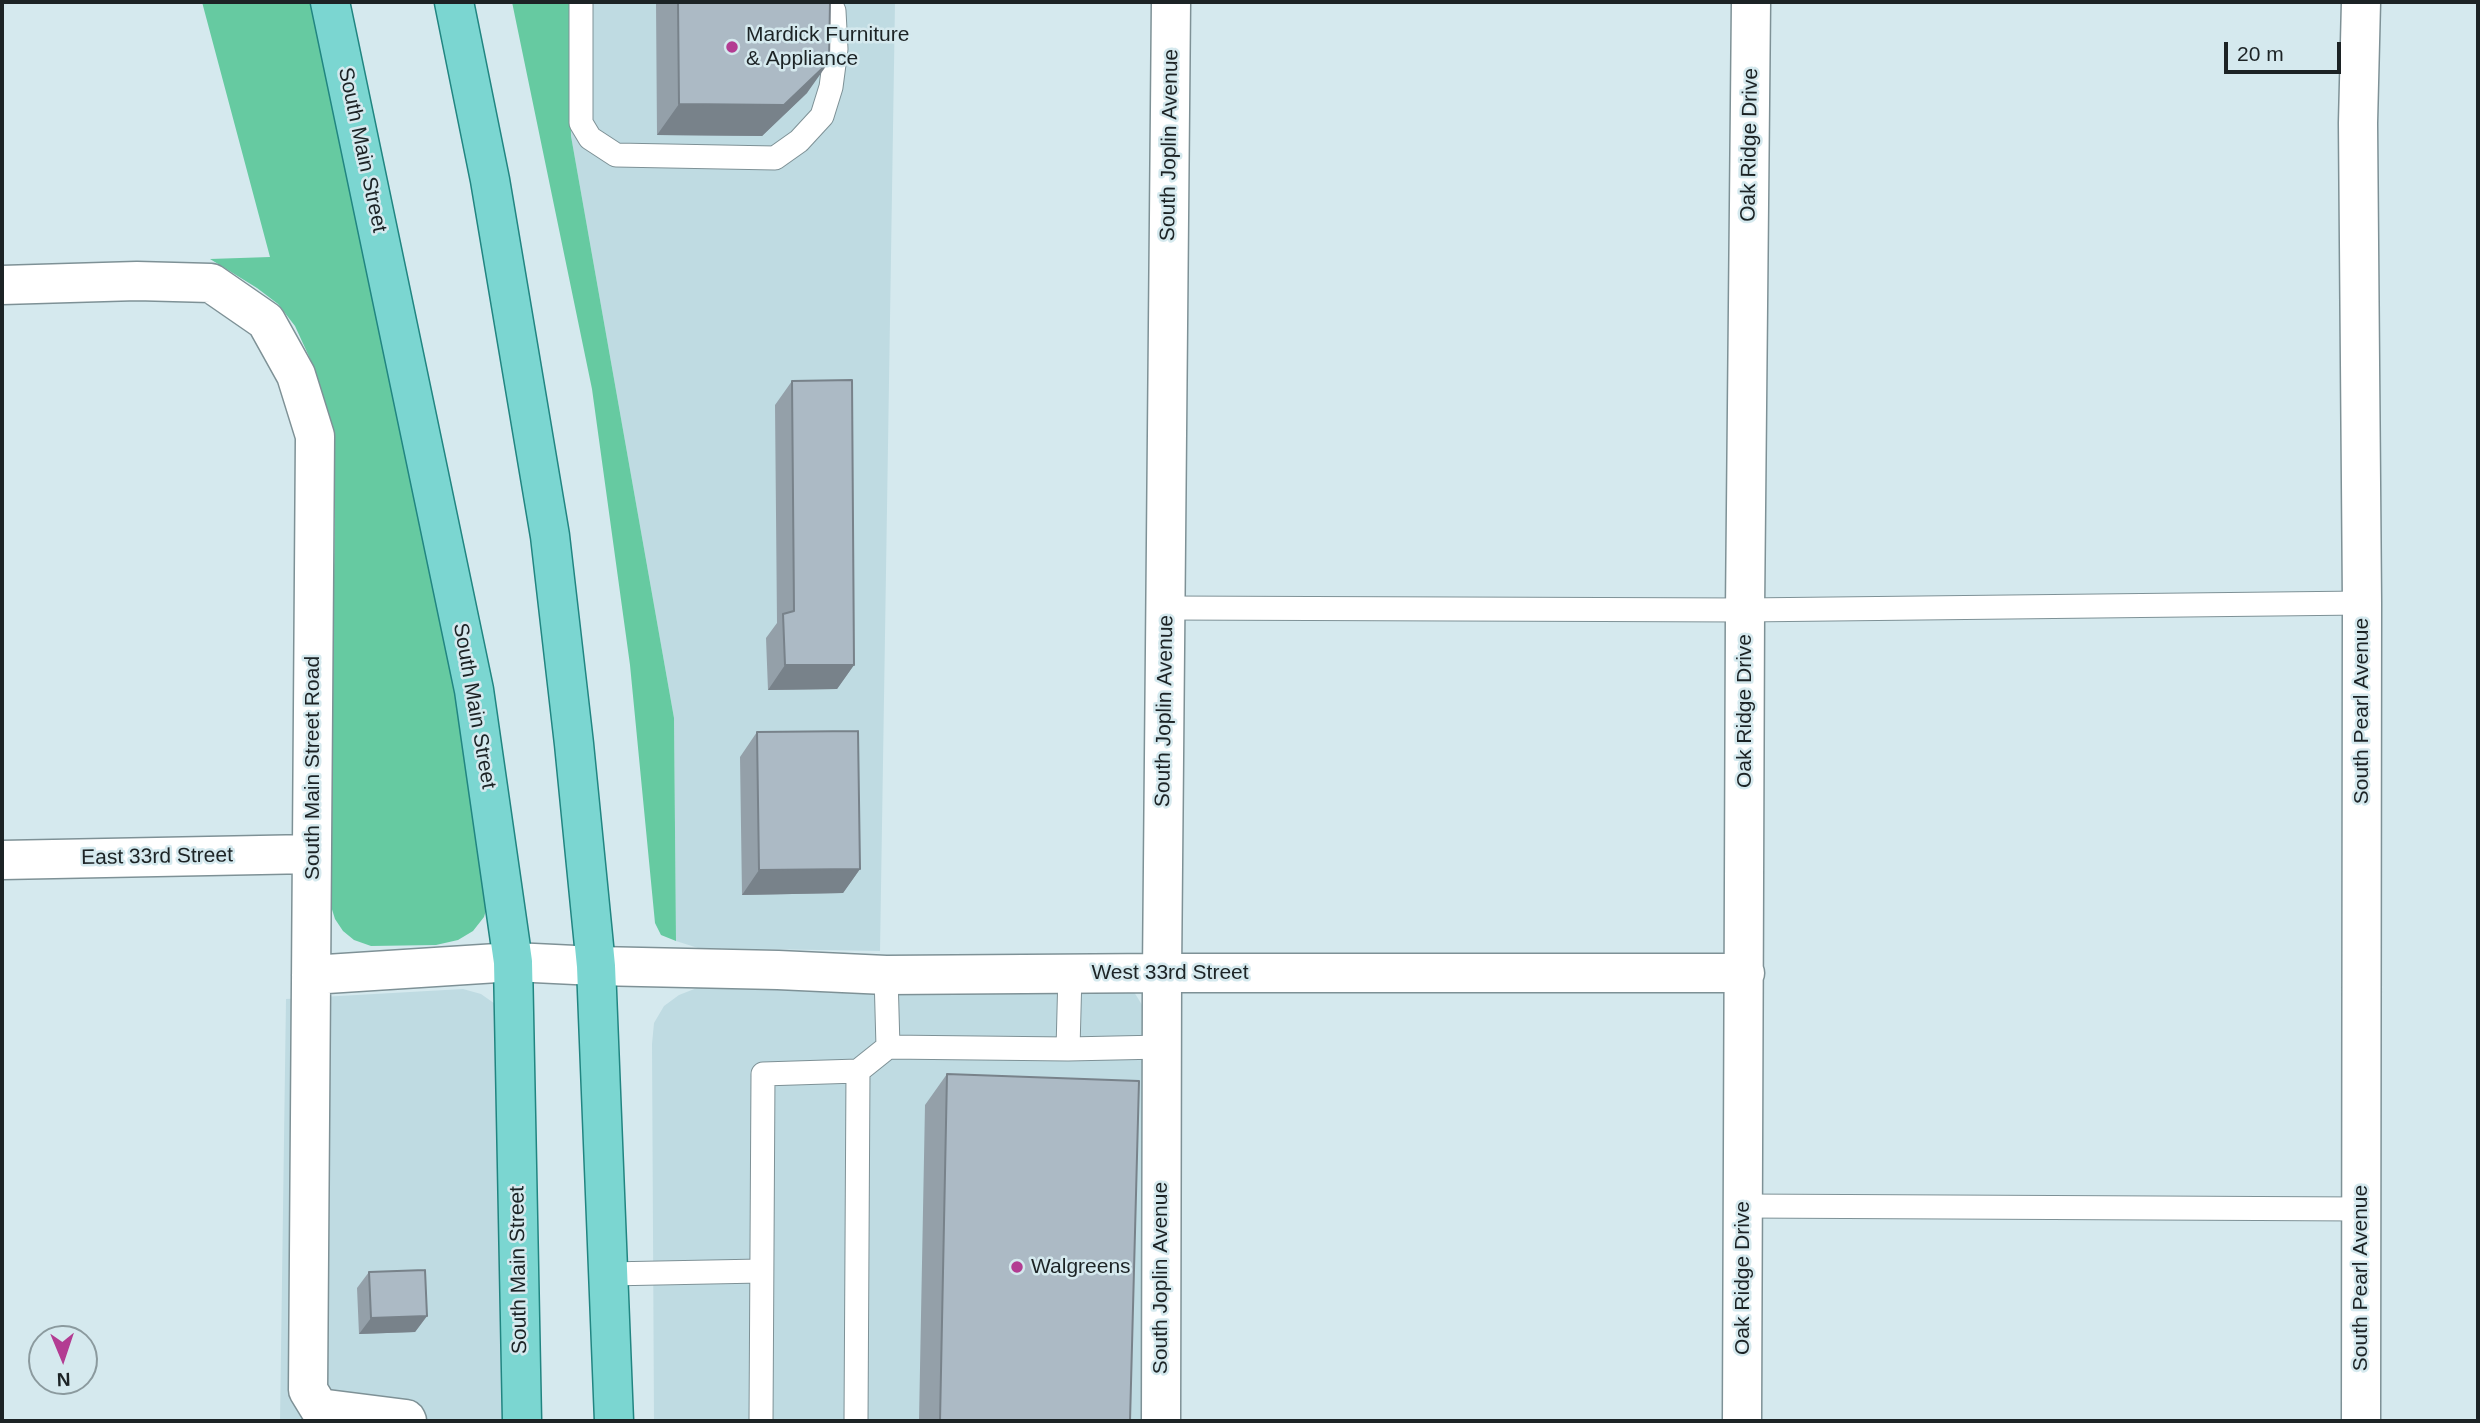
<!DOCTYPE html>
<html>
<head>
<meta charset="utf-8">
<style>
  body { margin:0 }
  #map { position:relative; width:2480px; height:1423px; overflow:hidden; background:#d5e9ee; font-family:Helvetica,sans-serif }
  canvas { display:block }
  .frame { position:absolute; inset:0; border:4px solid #1c2325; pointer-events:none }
  .north { position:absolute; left:28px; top:1325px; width:70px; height:70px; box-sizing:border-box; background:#d5e9ee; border:2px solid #8b9a9e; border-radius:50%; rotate:178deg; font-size:19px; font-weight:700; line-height:28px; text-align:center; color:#1c2325 }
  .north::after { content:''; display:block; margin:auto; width:24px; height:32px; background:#b33c92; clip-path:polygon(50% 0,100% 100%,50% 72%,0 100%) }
  .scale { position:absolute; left:2224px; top:42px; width:117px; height:32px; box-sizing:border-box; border:4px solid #1c2325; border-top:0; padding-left:9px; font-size:21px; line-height:24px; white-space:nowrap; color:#1c2325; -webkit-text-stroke:5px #d5e9ee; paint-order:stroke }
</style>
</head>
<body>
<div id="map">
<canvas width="2480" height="1423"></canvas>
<div class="frame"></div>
<div class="north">N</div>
<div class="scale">20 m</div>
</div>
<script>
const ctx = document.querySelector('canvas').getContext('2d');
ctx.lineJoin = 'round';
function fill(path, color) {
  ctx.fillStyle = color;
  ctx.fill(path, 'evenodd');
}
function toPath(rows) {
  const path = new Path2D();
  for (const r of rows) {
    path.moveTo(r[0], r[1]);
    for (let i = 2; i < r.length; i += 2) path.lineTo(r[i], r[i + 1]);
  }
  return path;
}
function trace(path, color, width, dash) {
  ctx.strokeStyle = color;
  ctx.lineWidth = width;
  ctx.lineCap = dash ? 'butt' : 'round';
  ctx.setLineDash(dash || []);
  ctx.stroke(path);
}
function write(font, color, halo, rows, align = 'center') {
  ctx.font = font + ' Helvetica,sans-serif';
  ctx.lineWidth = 5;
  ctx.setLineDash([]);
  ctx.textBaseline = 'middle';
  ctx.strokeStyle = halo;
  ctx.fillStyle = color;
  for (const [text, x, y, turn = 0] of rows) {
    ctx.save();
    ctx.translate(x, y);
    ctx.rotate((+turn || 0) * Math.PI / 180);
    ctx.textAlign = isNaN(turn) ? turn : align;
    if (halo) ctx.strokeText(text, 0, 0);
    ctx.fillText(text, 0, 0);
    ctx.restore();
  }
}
const built = toPath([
  [569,2,895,2,880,951,698,948,676,941,674,718,571,136],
  [702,986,1134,992,1144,1008,1143,1421,654,1421,652,1044,654,1023,664,1006,679,995],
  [463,989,481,994,498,1006,518,1421,280,1421,286,999]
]);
const green = toPath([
  [202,2,315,2,445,625,489,900,484,917,473,931,458,940,436,945,371,946,354,940,343,931,335,919,330,903,335,495,329,420,312,363,295,326,278,304,257,288,210,259,270,257],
  [512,2,569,2,571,136,674,718,676,941,661,935,655,923,630,665,592,389]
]);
const lane = toPath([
  [581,2,581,123,590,138,616,155,775,158,799,141,822,116,831,87,836,49,834,11,830,2],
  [1166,608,1745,610,2362,603],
  [888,1047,1068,1049,1162,1047],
  [1068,1049,1070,973],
  [1743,1206,2361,1209],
  [608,1274,761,1271],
  [761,1421,763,1074,858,1071],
  [856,1421,858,1071,888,1047,886,975]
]);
const street = toPath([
  [2361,2,2358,123,2362,603,2361,1421],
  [2,285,137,281,211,283,266,321,296,375,315,436,308,1390,319,1408,406,1419,407,1421],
  [2,860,312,854],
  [311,975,513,962,596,966,778,970,886,975,1162,973,1745,973],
  [1161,1421,1162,973,1171,2],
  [1742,1421,1745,610,1751,2]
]);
const primary = toPath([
  [330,2,474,690,513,962,522,1421],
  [454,2,490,180,550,536,574,744,596,966,614,1421]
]);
const wall = toPath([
  [656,2,830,2,807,93,762,136,657,135],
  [792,381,854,665,837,689,768,690,766,638,777,623,775,405],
  [757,732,860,869,843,893,742,895,740,757],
  [947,1074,1130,1421,919,1421,925,1105],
  [369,1272,427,1316,415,1332,359,1334,357,1288]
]);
const shadedWall = toPath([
  [829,62,807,93,762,136,657,135,679,104],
  [785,665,854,665,837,689,768,690],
  [860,869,843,893,742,895,759,870],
  [427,1316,415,1332,359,1334,371,1318]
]);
const building = toPath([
  [678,2,830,2,829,62,784,105,679,104,678,2],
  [852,380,854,665,785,665,783,614,794,611,792,381,852,380],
  [858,731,860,869,759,870,757,732,858,731],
  [947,1074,1139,1081,1130,1421,940,1421,947,1074],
  [425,1270,427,1316,371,1318,369,1272,425,1270]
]);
const markers = [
  [732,47,7,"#b33c92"],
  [1017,1267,7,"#b33c92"]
];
const poiNames = [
  ["Mardick Furniture",746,35],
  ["& Appliance",746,59],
  ["Walgreens",1031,1267]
];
const streetNames = [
  ["South Joplin Avenue",1170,145,-89],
  ["Oak Ridge Drive",1750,145,-89],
  ["South Main Street",362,150,78],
  ["South Main Street",474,706,80],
  ["South Joplin Avenue",1165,711,-89],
  ["Oak Ridge Drive",1745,711,-90],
  ["South Pearl Avenue",2362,711,-90],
  ["South Main Street Road",313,768,-90],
  ["East 33rd Street",157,857,-1],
  ["West 33rd Street",1170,973],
  ["South Main Street",519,1270,-91],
  ["South Joplin Avenue",1161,1278,-90],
  ["Oak Ridge Drive",1743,1278,-90],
  ["South Pearl Avenue",2361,1278,-90]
];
fill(built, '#bfdbe2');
fill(green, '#66caa1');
trace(lane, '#7e9196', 25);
trace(street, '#7e9196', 41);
trace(primary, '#218581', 41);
trace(lane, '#fff', 23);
trace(street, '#fff', 38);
trace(primary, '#7bd6d1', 38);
fill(wall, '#94a0a9');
fill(shadedWall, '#78828a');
fill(building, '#acbac5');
trace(building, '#78828a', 2);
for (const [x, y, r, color] of markers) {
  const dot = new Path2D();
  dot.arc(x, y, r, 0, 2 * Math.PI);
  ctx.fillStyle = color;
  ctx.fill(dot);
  trace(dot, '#d5e9ee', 2.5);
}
write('21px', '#1c2325', '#d5e9ee', poiNames, 'left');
write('21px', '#1c2325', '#d5e9ee', streetNames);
</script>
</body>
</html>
